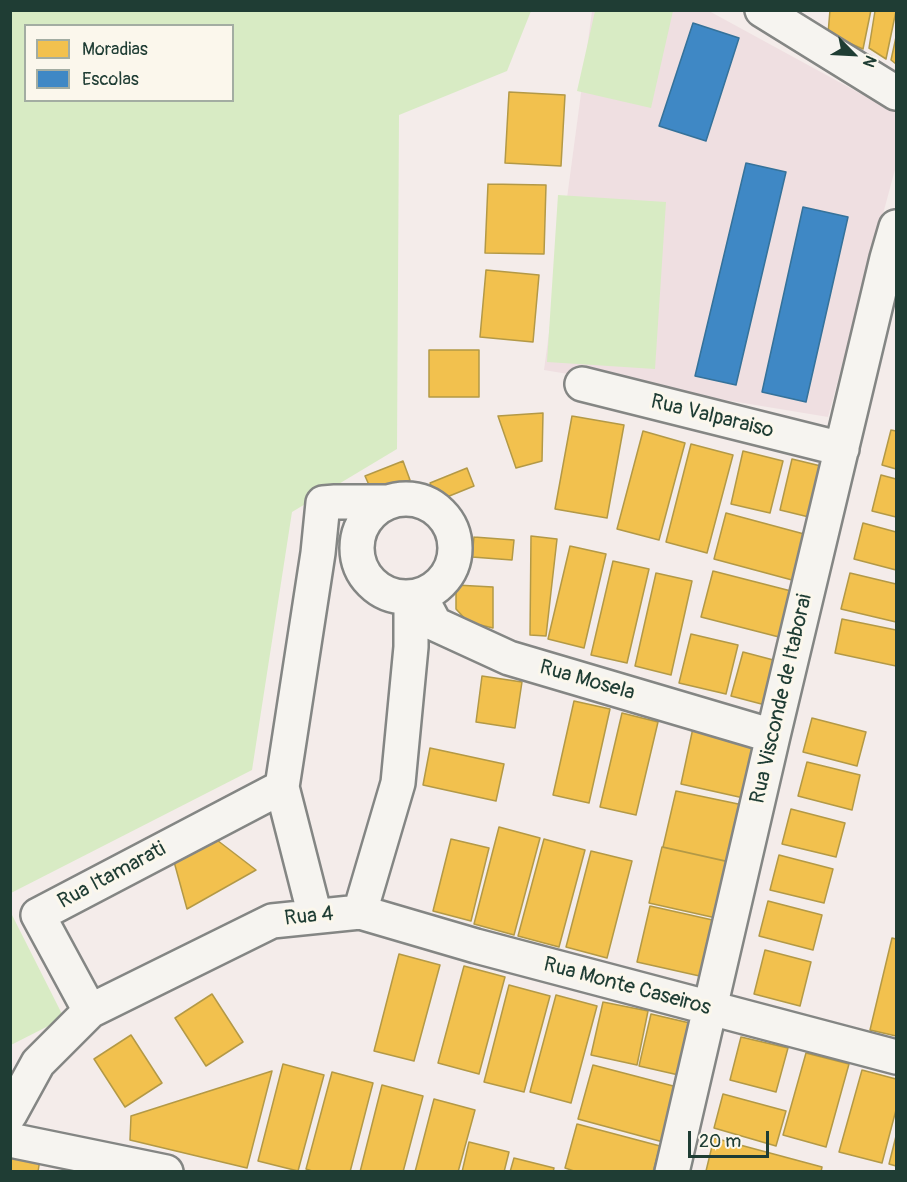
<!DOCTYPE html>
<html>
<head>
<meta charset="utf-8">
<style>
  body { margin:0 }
  #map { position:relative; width:907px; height:1182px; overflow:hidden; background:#f4ecea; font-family:Pangolin,sans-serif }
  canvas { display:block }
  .frame { position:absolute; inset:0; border:12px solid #1f3d34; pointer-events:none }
  .legend { position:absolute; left:24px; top:24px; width:210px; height:78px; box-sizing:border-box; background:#fbf7ec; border:2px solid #a3ada2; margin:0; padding:8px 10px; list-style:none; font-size:18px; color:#1f3d34 }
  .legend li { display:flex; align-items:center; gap:12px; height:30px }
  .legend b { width:30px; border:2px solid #a3ada2 }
  .north { position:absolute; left:823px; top:24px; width:60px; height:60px; -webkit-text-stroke:4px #fbf7ec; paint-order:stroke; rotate:114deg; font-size:16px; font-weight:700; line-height:24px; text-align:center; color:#1f3d34 }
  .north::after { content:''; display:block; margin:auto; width:21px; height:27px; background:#1f3d34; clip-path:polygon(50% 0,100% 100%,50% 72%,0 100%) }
  .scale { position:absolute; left:688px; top:1131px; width:81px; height:27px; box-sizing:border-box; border:3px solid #1f3d34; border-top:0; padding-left:8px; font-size:18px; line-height:21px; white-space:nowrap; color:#1f3d34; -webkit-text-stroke:4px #fbf7ec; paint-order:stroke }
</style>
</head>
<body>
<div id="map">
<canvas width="907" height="1182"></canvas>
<div class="frame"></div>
<ul class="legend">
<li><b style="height:16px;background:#f2c14e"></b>Moradias</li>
<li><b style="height:16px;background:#3f88c5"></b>Escolas</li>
</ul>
<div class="north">N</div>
<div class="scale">20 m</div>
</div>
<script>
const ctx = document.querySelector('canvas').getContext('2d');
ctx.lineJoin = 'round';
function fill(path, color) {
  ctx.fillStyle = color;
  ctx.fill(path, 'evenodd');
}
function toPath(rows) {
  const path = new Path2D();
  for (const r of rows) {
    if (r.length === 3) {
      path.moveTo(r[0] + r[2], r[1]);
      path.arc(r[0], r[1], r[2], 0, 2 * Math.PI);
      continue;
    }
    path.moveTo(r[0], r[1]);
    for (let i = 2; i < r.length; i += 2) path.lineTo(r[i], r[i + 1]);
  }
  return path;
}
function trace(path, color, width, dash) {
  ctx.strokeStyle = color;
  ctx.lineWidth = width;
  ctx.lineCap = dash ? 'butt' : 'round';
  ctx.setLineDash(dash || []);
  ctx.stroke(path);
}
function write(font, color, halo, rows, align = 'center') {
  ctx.font = font + ' Pangolin,sans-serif';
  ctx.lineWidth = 6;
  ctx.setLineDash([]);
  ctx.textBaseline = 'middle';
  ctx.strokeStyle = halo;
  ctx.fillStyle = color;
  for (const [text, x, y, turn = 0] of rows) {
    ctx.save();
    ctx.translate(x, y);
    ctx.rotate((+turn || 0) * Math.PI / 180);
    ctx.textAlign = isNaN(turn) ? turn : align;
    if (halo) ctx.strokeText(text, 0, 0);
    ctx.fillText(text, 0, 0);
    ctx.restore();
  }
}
const built = toPath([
  [592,11,709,11,896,113,896,166,828,417,544,370]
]);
const green = toPath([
  [11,11,531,11,507,71,399,115,397,449,292,512,252,770,11,893],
  [26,26,232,26,232,100,26,100],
  [595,11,673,11,651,108,577,91],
  [558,195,666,202,655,369,547,362],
  [10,911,64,1018,11,1045,10,1045]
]);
const homes = toPath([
  [830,10,871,10,863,49,828,34,830,10],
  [875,11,896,11,886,59,869,48,875,11],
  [896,37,896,64,891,60,896,37],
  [509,92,565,95,561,166,505,163,509,92],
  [488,184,546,185,544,254,485,253,488,184],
  [486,270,539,275,533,342,480,337,486,270],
  [429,350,479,350,479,397,429,397,429,350],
  [543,413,542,461,516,468,498,416,543,413],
  [572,416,624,425,607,518,555,509,572,416],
  [891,430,896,431,896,469,882,465,891,430],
  [643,431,685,443,659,540,617,529,643,431],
  [691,444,733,455,707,553,666,542,691,444],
  [743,451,783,461,770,513,731,504,743,451],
  [792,459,825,467,813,518,780,510,792,459],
  [403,461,410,480,373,494,365,476,403,461],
  [467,468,474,486,437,501,430,483,467,468],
  [881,475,896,479,896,517,872,511,881,475],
  [726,513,804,534,792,580,714,559,726,513],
  [863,523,896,532,896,570,854,559,863,523],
  [531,536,557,539,546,636,530,635,531,536],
  [474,537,514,540,512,560,472,557,474,537],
  [570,546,606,554,584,648,548,639,570,546],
  [613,561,649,569,627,663,591,655,613,561],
  [713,571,791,591,779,637,701,617,713,571],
  [656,573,692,581,671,675,635,666,656,573],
  [850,573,896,584,896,622,841,609,850,573],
  [456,585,493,587,493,628,468,622,456,609,456,585],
  [842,619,896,630,896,666,835,653,842,619],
  [691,634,738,645,726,694,679,683,691,634],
  [743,652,781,662,769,706,731,696,743,652],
  [482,676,522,682,515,728,476,722,482,676],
  [574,701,610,709,589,803,553,795,574,701],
  [622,713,658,722,636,815,600,807,622,713],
  [812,718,866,732,857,766,803,752,812,718],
  [693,728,760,743,748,799,681,784,693,728],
  [430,748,504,764,496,801,423,785,430,748],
  [807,762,860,775,852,810,798,796,807,762],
  [676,791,743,805,730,862,663,847,676,791],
  [791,809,845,823,836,857,782,844,791,809],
  [499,827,540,838,514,935,474,924,499,827],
  [213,837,256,870,187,909,173,858,213,837],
  [451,839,489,848,471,921,433,911,451,839],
  [544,839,585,850,559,947,518,936,544,839],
  [662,847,729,862,716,918,649,903,662,847],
  [591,851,632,861,607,958,566,947,591,851],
  [779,855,833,869,824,903,770,890,779,855],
  [768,901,822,915,813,950,759,936,768,901],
  [650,906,717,921,704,977,637,962,650,906],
  [892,938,896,939,896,1036,870,1030,892,938],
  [765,950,811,962,800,1006,754,994,765,950],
  [399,954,440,965,414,1061,374,1051,399,954],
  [464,966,505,977,479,1074,438,1063,464,966],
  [509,985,550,996,524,1092,484,1082,509,985],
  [212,994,243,1042,206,1066,175,1018,212,994],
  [556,995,597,1006,571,1103,530,1092,556,995],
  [603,1002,648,1011,637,1065,591,1055,603,1002],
  [651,1014,694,1024,683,1076,639,1066,651,1014],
  [131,1035,162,1083,125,1107,94,1059,131,1035],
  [741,1037,788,1048,776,1092,730,1080,741,1037],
  [806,1053,849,1064,826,1147,783,1135,806,1053],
  [283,1064,324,1075,298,1171,258,1161,283,1064],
  [593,1065,677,1087,663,1142,578,1119,593,1065],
  [862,1070,896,1079,896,1110,882,1163,839,1152,862,1070],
  [272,1071,247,1168,130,1140,131,1116,272,1071],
  [332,1072,373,1083,350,1172,315,1172,306,1169,332,1072],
  [382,1085,423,1096,403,1172,360,1172,382,1085],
  [723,1094,786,1111,776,1146,714,1128,723,1094],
  [434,1099,475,1110,458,1172,415,1172,434,1099],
  [577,1124,660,1146,653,1172,577,1172,565,1168,577,1124],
  [896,1136,896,1166,889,1164,896,1136],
  [714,1138,822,1167,821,1172,706,1171,714,1138],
  [469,1142,509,1152,504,1172,462,1172,469,1142],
  [10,1155,40,1159,38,1172,10,1172,10,1155],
  [514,1158,554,1168,553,1172,510,1172,514,1158]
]);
const schools = toPath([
  [693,23,739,38,706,141,659,126,693,23],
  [746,163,786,172,736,385,695,376,746,163],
  [803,207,848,217,806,402,762,392,803,207]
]);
const minor = toPath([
  [762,10,896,93],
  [582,384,842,449],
  [406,548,49],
  [420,596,435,624,509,658,773,736],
  [360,912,476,946,896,1057],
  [315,916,282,787,318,553,323,503,335,502,389,502],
  [90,1011,38,915,282,787],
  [10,1114,38,1063,90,1011,272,921,360,912,398,783,411,647,411,597],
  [10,1140,166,1172],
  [672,1172,773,736,887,258,896,227]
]);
const streetNames = [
  ["Rua Valparaiso",712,417,14],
  ["Rua Mosela",587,681,16],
  ["Rua Visconde de Itaborai",782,699,-77],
  ["Rua Itamarati",112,876,-28],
  ["Rua 4",309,917,-6],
  ["Rua Monte Caseiros",627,987,15]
];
fill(built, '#efdfe1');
fill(green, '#d8ebc4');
fill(homes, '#f2c14e');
trace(homes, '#b39946', 1.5);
fill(schools, '#3f88c5');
trace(schools, '#35729a', 1.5);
trace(minor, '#848684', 38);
trace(minor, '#f6f4f0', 33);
write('21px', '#1f3d34', '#fbf7ec', streetNames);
</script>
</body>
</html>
